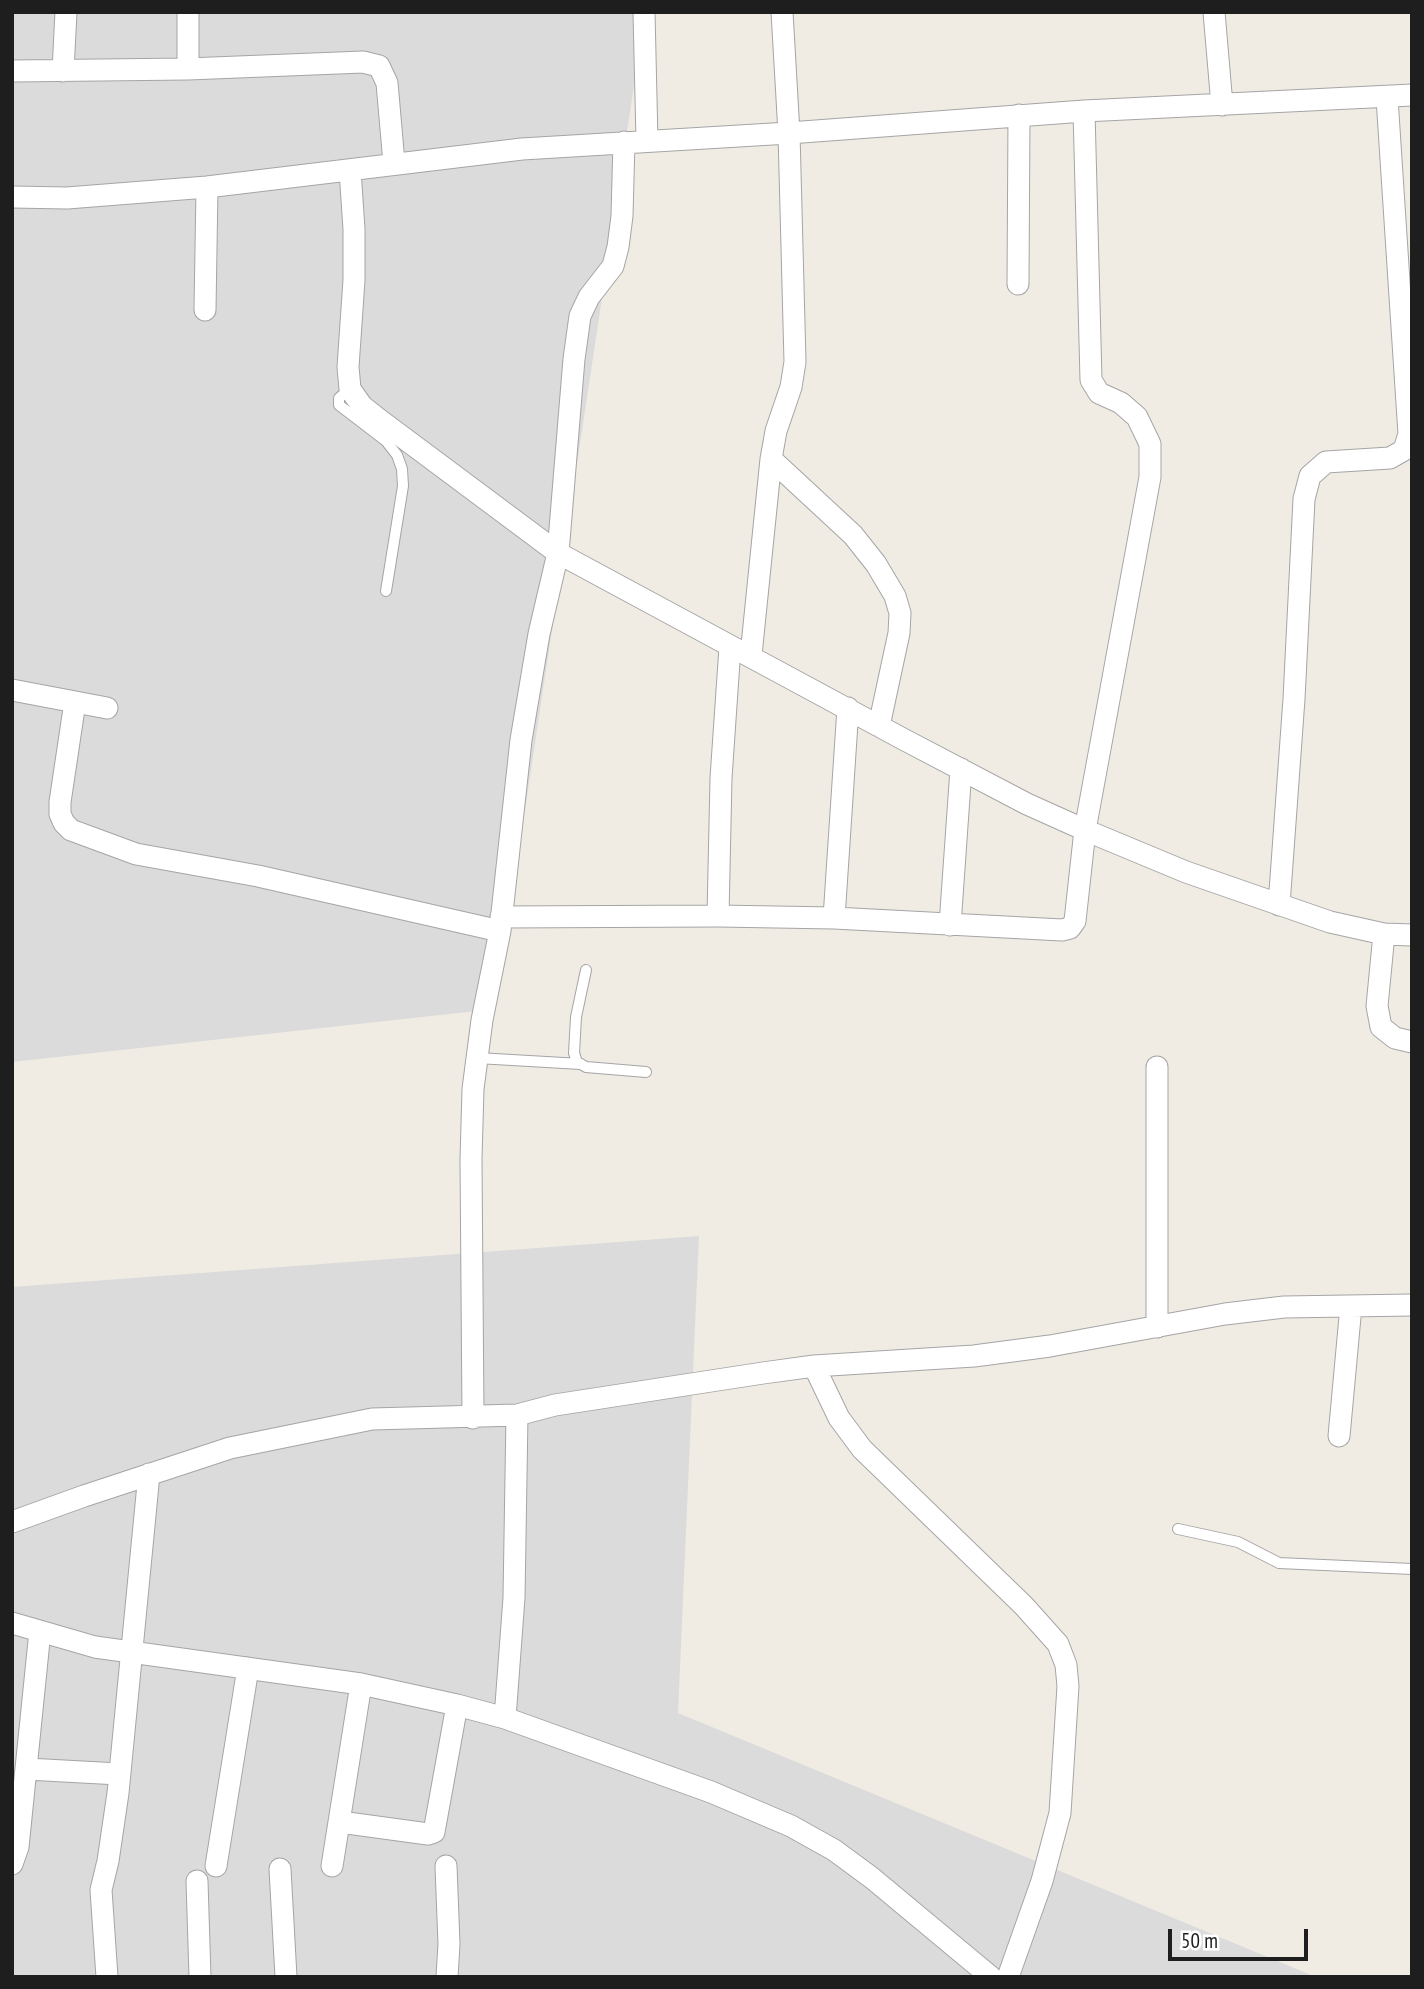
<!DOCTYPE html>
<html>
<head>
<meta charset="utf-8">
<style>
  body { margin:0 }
  #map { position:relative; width:1424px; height:1989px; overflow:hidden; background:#f0ece4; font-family:"PT Sans Narrow",sans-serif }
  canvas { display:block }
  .frame { position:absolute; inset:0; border:14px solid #1e1e1e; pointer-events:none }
  .scale { position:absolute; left:1168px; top:1929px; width:140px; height:32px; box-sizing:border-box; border:4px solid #1e1e1e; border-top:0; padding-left:9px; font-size:21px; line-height:24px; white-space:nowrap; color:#1e1e1e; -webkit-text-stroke:5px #fff; paint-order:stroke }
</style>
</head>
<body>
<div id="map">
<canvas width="1424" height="1989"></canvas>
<div class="frame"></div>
<div class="scale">50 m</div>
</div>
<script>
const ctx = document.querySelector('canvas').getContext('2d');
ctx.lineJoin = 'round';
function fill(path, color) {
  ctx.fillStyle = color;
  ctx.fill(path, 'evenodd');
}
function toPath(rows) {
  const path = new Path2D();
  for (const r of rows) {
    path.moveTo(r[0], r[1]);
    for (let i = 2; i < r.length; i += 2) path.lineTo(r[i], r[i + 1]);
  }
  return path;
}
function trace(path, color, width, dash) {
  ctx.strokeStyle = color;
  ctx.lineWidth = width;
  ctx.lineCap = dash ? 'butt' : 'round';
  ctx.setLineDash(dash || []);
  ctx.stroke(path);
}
const residential = toPath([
  [12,12,645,12,495,1009,12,1062],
  [699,1236,678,1713,1316,1977,12,1977,12,1287]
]);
const service = toPath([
  [350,389,339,398,339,405,386,441,397,455,402,469,403,486,386,591],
  [586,970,576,1017,574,1053,577,1062,586,1067,646,1072],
  [477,1058,581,1064],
  [1178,1529,1238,1542,1279,1563,1412,1569]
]);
const minor = toPath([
  [188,12,188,69],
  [644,12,647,141],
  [1214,12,1222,105],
  [12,71,188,69,363,62,379,66,387,83,394,163],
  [63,71,66,12],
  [350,170,354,229,354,280,348,367,350,389,362,406,381,421,558,553,903,739,1027,804,1085,830,1186,872,1330,922,1384,934,1412,935],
  [12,197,67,198,207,187,522,149,789,133,1084,111,1412,95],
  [1018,284,1019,115],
  [205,310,207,187],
  [771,459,853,535,876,564,895,596,900,613,899,633,879,726],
  [751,655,771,459,776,431,791,387,795,362,789,133,782,12],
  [12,690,107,708],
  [75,702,60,802,60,814,64,823,71,830,136,854,258,876,500,931],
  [1279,905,1294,699,1304,499,1310,476,1326,462,1390,458,1404,450,1409,434,1387,98],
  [718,916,721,778,730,647],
  [501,917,718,916,834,918,1062,930,1070,928,1075,921,1085,830,1150,477,1150,444,1137,417,1121,403,1099,393,1091,380,1084,111],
  [834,918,848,708],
  [950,925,961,769],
  [1384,934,1377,1006,1381,1027,1395,1038,1412,1042],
  [1157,1067,1157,1327],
  [814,1366,839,1418,862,1449,1024,1606,1058,1644,1066,1665,1068,1686,1060,1813,1042,1881,1008,1977],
  [473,1418,471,1159,473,1089,482,1020,500,931,521,740,539,634,558,553,574,359,580,316,589,297,613,266,618,247,622,216,624,142],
  [1339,1436,1351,1306],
  [12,1522,84,1496,230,1448,372,1419,517,1415,555,1405,763,1373,814,1366,974,1356,1050,1346,1225,1314,1284,1307,1412,1305],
  [12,1623,95,1647,361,1684,457,1705,505,1718,711,1792,791,1826,834,1850,872,1878,991,1977],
  [505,1718,514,1598,517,1415],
  [27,1769,119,1774],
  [340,1822,428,1834,434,1832,457,1705],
  [12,1864,18,1847,40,1631],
  [216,1866,248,1668],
  [332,1866,361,1684],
  [446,1866,449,1944,447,1977],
  [280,1869,286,1977],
  [197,1881,200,1977],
  [107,1977,101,1890,108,1861,118,1793,149,1474]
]);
fill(residential, '#dcdbdb');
trace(service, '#a5a5a5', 12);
trace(minor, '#a5a5a5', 23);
trace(service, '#fff', 10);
trace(minor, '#fff', 21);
</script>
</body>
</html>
